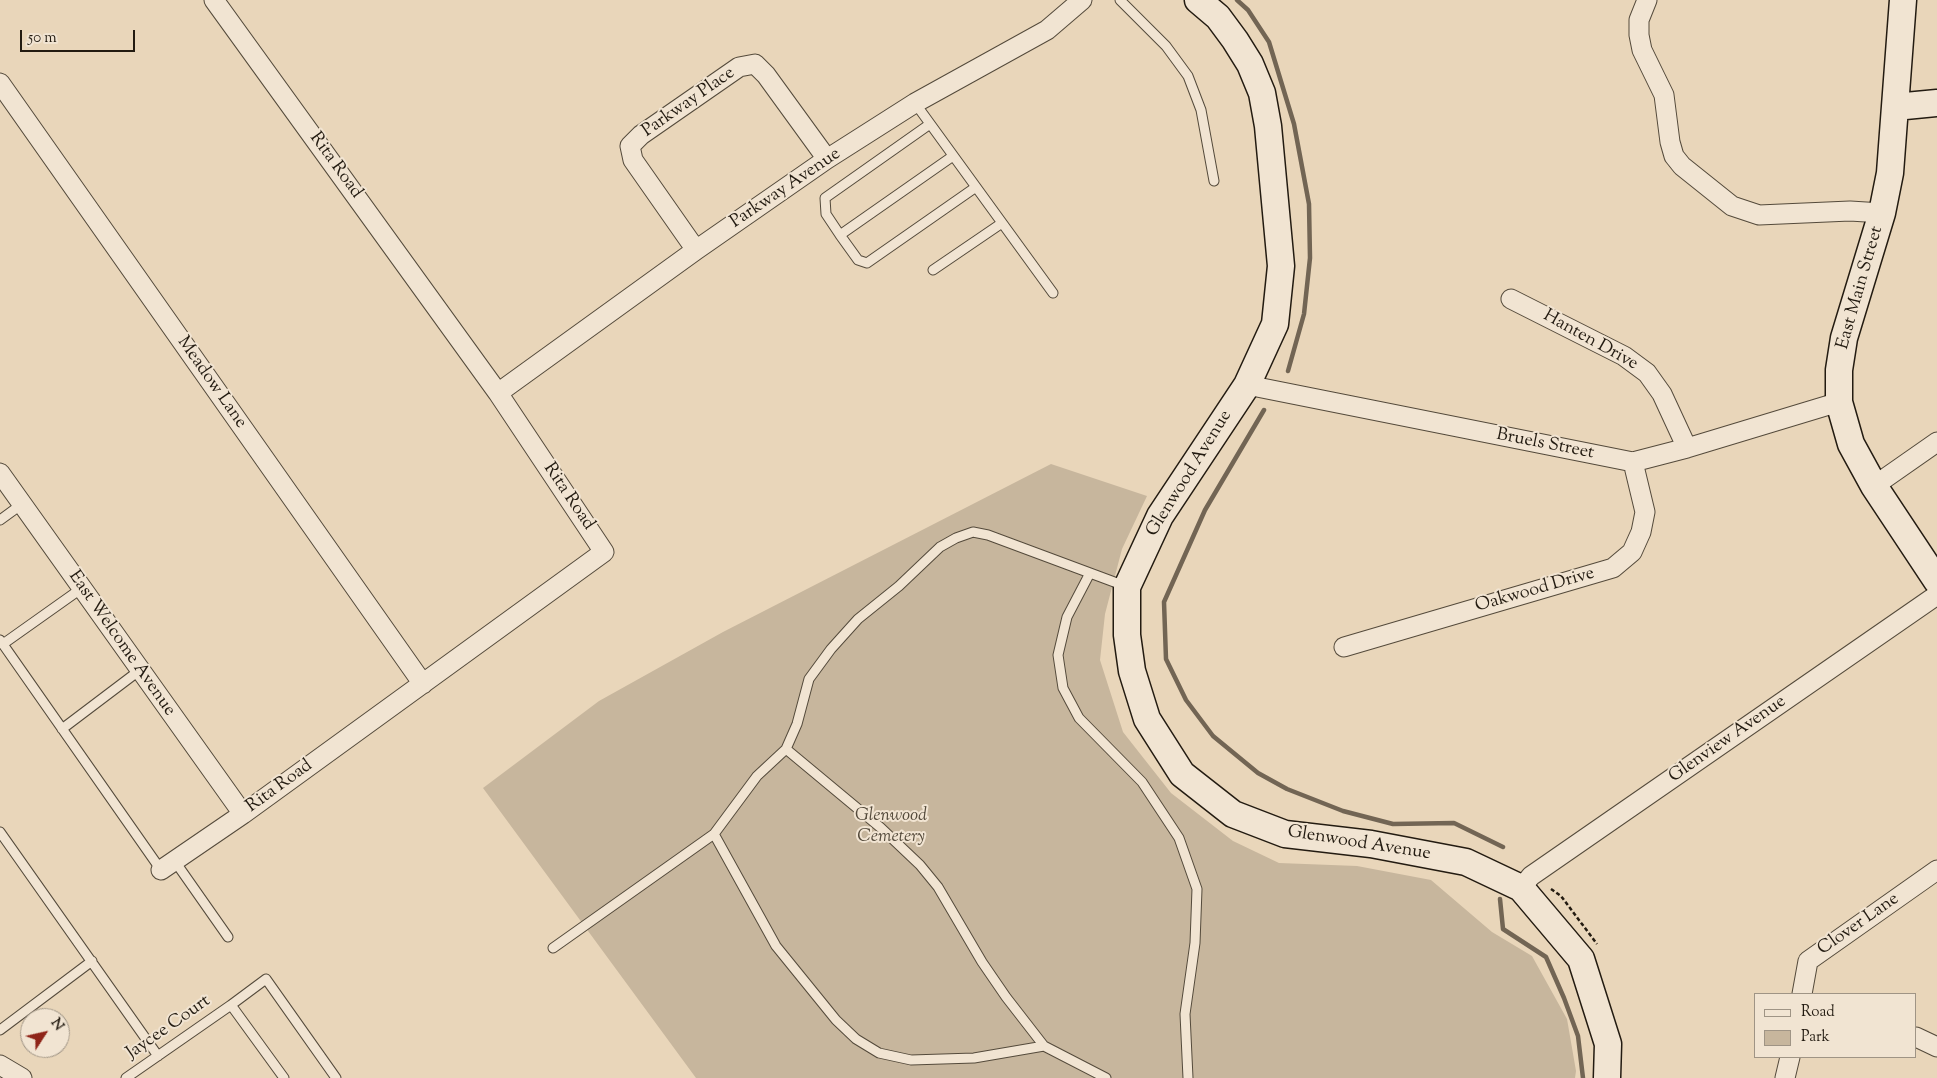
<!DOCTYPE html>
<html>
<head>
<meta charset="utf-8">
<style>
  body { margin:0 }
  #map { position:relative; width:1937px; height:1078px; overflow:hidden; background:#e9d6ba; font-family:"Sorts Mill Goudy",serif }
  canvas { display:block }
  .legend { position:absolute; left:1754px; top:993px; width:162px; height:65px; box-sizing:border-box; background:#f1e4d2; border:1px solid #9f9485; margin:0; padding:6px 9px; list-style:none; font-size:15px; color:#231b11 }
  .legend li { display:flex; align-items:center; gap:10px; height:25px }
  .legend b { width:25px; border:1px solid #9f9485 }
  .north { position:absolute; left:20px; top:1008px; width:50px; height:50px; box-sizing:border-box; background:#f1e4d2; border:1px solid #9f9485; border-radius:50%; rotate:55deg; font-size:14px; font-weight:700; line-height:20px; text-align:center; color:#231b11 }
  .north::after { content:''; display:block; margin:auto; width:18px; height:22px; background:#8f2418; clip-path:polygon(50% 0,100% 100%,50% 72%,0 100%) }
  .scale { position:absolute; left:20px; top:30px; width:115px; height:22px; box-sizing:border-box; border:2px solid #231b11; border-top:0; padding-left:6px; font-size:15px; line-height:18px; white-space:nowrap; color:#231b11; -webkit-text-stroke:4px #f1e4d2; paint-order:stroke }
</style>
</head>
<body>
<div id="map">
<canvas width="1937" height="1078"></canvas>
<ul class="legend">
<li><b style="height:6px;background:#f1e4d2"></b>Road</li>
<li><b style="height:14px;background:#c7b69d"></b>Park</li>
</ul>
<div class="north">N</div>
<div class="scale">50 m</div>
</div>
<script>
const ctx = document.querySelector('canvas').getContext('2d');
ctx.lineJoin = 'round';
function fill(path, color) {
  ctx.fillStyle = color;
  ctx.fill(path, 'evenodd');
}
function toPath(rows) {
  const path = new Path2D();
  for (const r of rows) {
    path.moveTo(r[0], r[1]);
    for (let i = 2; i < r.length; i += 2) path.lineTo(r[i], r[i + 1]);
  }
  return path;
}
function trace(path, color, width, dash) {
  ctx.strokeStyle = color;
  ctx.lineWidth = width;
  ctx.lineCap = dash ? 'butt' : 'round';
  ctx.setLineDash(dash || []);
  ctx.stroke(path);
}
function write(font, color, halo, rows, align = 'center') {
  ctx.font = font + ' "Sorts Mill Goudy",serif';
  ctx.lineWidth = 4;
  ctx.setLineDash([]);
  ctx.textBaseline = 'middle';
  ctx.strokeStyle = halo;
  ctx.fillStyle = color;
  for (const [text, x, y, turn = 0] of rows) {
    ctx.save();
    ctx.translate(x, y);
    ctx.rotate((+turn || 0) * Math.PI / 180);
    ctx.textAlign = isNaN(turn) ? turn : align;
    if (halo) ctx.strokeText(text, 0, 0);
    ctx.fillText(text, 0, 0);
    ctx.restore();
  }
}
const green = toPath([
  [1051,464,1147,496,1122,549,1105,614,1100,660,1123,732,1171,793,1233,841,1279,863,1357,866,1431,880,1492,932,1532,956,1567,1019,1576,1071,1575,1078,696,1078,483,788,599,701,723,632]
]);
const stream = toPath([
  [1237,0,1248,10,1269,42,1294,124,1309,204,1310,258,1304,314,1288,371],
  [1264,410,1205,510,1164,602,1166,659,1186,700,1213,736,1258,773,1287,789,1343,811,1393,824,1454,823,1503,847],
  [1500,899,1503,929,1546,957,1564,998,1578,1036,1583,1078]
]);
const path = toPath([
  [1551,889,1561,896,1597,944]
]);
const lane = toPath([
  [1120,0,1166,46,1188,76,1201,110,1214,181],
  [915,103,1053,293],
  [930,124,825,198,826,214,840,235,858,260,867,263,976,187],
  [840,235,953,156],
  [933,270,1002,223],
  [0,520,22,504],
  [1090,573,1067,617,1058,655,1063,688,1079,718,1142,782,1179,838,1197,889,1195,943,1185,1014,1188,1078],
  [0,640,161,870],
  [3,644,82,588],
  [62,729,140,670],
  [786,749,881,828,920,865,938,887,982,962,1006,997,1044,1046,1106,1078],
  [0,832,158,1056],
  [714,834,776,946,836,1020,856,1039,879,1053,911,1060,974,1058,1044,1046],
  [174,860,228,937],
  [553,948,714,834,757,776,786,749,797,724,809,679,831,649,858,619,899,586,940,547,956,538,973,532,988,535,1125,586],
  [231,1005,266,979,336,1078],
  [0,1030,92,961],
  [126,1078,231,1005,284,1078]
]);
const street = toPath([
  [1647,0,1639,20,1639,35,1642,50,1664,95,1670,142,1674,156,1682,166,1732,206,1759,215,1850,211,1882,213],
  [0,83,423,684],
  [696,250,633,160,630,146,641,135,739,67,755,64,766,75,827,159],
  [1511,299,1624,356,1647,373,1662,394,1687,448],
  [1247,385,1633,462,1687,448,1839,402],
  [498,393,696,250,827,159,915,103,1047,30,1082,0],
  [0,473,243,814],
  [1874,486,1937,442],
  [1344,647,1613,568,1632,552,1641,532,1645,512,1633,462],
  [161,870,243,814,604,552,498,393,214,0],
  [1521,888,1531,876,1937,595],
  [1802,994,1808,961,1937,870],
  [1916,1037,1937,1047],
  [0,1065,22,1078],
  [1785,1078,1790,1057]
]);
const secondary = toPath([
  [1198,0,1218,17,1235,40,1250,64,1262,93,1268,126,1281,266,1275,324,1247,385,1160,516,1127,587,1127,635,1132,671,1147,719,1182,774,1233,814,1285,834,1371,844,1466,862,1521,888,1581,959,1608,1044,1607,1078],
  [1903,0,1890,173,1882,213,1844,338,1839,370,1839,402,1851,444,1874,486,1937,581],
  [1895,107,1937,103]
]);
const streetNames = [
  ["Parkway Place",689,103,-35],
  ["Rita Road",335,166,54],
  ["Parkway Avenue",786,189,-34],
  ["East Main Street",1861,288,-74],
  ["Hanten Drive",1590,341,29],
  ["Meadow Lane",211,383,55],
  ["Bruels Street",1545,445,11],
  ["Glenwood Avenue",1190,474,-58],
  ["Rita Road",568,497,56],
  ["Oakwood Drive",1535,591,-16],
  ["East Welcome Avenue",121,644,55],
  ["Glenview Avenue",1728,740,-35],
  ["Rita Road",280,787,-36],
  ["Glenwood Avenue",1359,844,9],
  ["Clover Lane",1859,925,-35],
  ["Jaycee Court",169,1028,-35]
];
const parkNames = [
  ["Glenwood",891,817],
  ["Cemetery",891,838]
];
fill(green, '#c7b69d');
trace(stream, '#726554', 4.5);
trace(lane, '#544a3b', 11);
trace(street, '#544a3b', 21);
trace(secondary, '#231b11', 29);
trace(path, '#231b11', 2.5, [4, 2.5]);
trace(lane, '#f1e4d2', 9);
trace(street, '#f1e4d2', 19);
trace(secondary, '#f1e4d2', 26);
write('18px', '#231b11', '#f1e4d2', streetNames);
write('italic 18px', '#544a3b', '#f1e4d2', parkNames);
</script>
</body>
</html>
